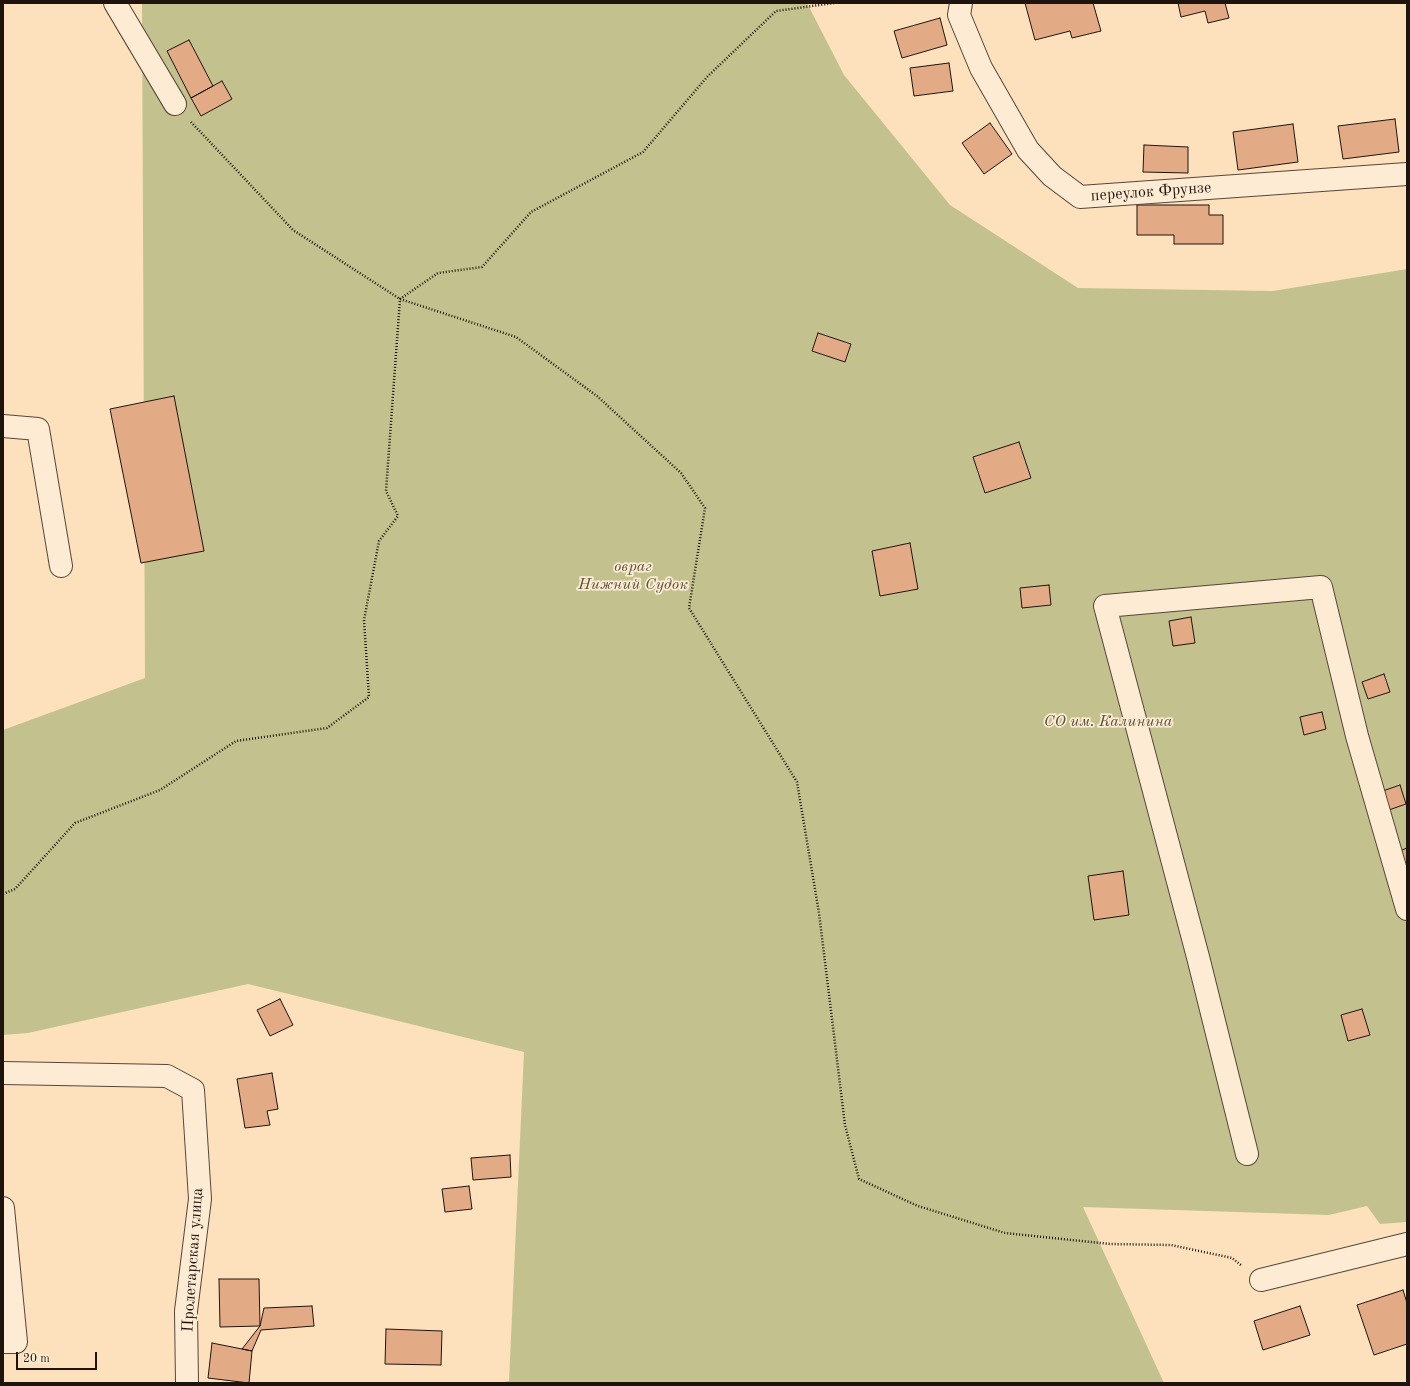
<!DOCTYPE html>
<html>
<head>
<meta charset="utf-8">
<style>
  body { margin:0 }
  #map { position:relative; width:1410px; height:1386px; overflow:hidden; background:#fce1bc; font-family:"Old Standard TT",serif }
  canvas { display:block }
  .frame { position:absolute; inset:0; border:4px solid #1f130e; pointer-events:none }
  .scale { position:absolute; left:16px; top:1352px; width:81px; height:18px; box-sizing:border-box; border:2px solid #1f130e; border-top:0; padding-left:5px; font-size:12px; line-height:14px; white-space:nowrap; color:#1f130e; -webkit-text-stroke:3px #fdecd3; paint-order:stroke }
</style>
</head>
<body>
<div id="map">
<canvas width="1410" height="1386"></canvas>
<div class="frame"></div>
<div class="scale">20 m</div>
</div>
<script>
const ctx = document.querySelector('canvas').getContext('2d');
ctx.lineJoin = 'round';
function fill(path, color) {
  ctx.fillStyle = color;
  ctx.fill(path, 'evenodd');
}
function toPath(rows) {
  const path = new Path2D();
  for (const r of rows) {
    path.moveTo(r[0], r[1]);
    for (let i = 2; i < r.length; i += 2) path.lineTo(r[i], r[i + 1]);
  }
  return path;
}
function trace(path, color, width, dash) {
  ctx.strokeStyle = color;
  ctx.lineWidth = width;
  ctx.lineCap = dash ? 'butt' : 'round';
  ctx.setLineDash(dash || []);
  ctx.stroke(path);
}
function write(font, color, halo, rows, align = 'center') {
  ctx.font = font + ' "Old Standard TT",serif';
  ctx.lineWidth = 3.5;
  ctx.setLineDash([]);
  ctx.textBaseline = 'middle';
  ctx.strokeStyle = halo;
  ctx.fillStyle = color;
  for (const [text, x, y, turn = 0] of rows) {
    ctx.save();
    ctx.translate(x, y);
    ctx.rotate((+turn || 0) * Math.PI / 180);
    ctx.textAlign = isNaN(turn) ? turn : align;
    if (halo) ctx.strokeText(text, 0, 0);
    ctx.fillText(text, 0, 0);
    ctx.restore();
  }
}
const green = toPath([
  [142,3,807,3,844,75,950,205,1078,288,1273,291,1407,269,1407,1222,1380,1224,1367,1206,1329,1215,1083,1207,1164,1383,500,1383,509,1381,524,1052,248,984,28,1033,3,1035,3,730,145,678]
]);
const building = toPath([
  [1025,3,1093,3,1101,31,1072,38,1070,31,1035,40,1025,3],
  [1178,3,1225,3,1229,18,1208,23,1205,11,1181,17,1178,3],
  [940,18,947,45,902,58,894,31,940,18],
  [189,40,213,86,191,98,167,51,189,40],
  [949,63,953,91,914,96,910,68,949,63],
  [222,81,232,99,201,116,191,98,222,81],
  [1395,119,1399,152,1343,159,1338,126,1395,119],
  [990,123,1012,154,984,174,962,143,990,123],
  [1293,124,1298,162,1238,170,1233,132,1293,124],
  [1144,145,1188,147,1188,173,1143,172,1144,145],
  [1137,205,1209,205,1209,215,1223,215,1223,244,1174,244,1174,235,1137,235,1137,205],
  [818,333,851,344,845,362,812,351,818,333],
  [174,396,204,551,141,563,110,409,174,396],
  [1019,442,1031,478,985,493,973,457,1019,442],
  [910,543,918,589,880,596,872,551,910,543],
  [1049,585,1051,605,1022,608,1020,588,1049,585],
  [1191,617,1195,643,1173,646,1169,621,1191,617],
  [1384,674,1390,692,1368,699,1362,682,1384,674],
  [1322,712,1326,729,1304,735,1300,717,1322,712],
  [1400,785,1406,804,1383,812,1377,793,1400,785],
  [1407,848,1407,868,1403,869,1397,852,1407,848],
  [1123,871,1129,915,1094,920,1088,876,1123,871],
  [280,999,293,1025,270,1036,257,1010,280,999],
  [1362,1009,1370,1035,1348,1041,1341,1015,1362,1009],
  [272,1073,278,1109,267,1111,270,1125,245,1128,237,1079,272,1073],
  [510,1155,511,1177,473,1180,471,1158,510,1155],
  [469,1186,472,1209,445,1212,442,1189,469,1186],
  [219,1279,259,1279,260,1326,220,1327,219,1279],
  [1403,1290,1407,1303,1407,1344,1374,1355,1357,1305,1403,1290],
  [312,1306,314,1326,261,1330,252,1351,242,1349,260,1326,264,1308,312,1306],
  [1300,1306,1310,1335,1263,1350,1254,1321,1300,1306],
  [386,1329,442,1331,441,1365,385,1364,386,1329],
  [212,1343,252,1351,249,1383,208,1378,212,1343]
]);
const path = toPath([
  [191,122,293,230,400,299,516,337,597,396,681,473,705,508,689,608,797,782,819,913,845,1125,859,1179,918,1206,1005,1233,1110,1244,1171,1245,1232,1258,1241,1265],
  [3,894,15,889,75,823,160,790,236,741,327,728,369,697,364,620,379,541,398,516,386,491,400,299,438,273,482,267,531,212,643,152,707,77,776,11,834,3]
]);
const minor = toPath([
  [115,3,175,104],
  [961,3,959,15,981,68,1028,150,1052,176,1080,197,1407,174],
  [3,426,38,429,61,566],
  [3,1073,167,1076,193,1090,200,1199,186,1311,187,1383],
  [1247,1154,1198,957,1105,606,1321,587,1357,736,1407,909],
  [3,1208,16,1342,3,1342],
  [1261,1280,1407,1244]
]);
const streetNames = [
  ["переулок Фрунзе",1151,192,-4],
  ["Пролетарская улица",193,1260,-86]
];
const parkNames = [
  ["овраг",633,567],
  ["Нижний Судок",633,585],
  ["СО им. Калинина",1108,722]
];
fill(green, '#c3c28e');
fill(building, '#e2ab86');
trace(building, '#1f130e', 1);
trace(minor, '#56463a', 24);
trace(path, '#1f130e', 2.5, [1, 2]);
trace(minor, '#fdecd3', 22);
write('16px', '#1f130e', '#fdecd3', streetNames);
write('italic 16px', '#58503b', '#fdecd3', parkNames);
</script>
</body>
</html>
